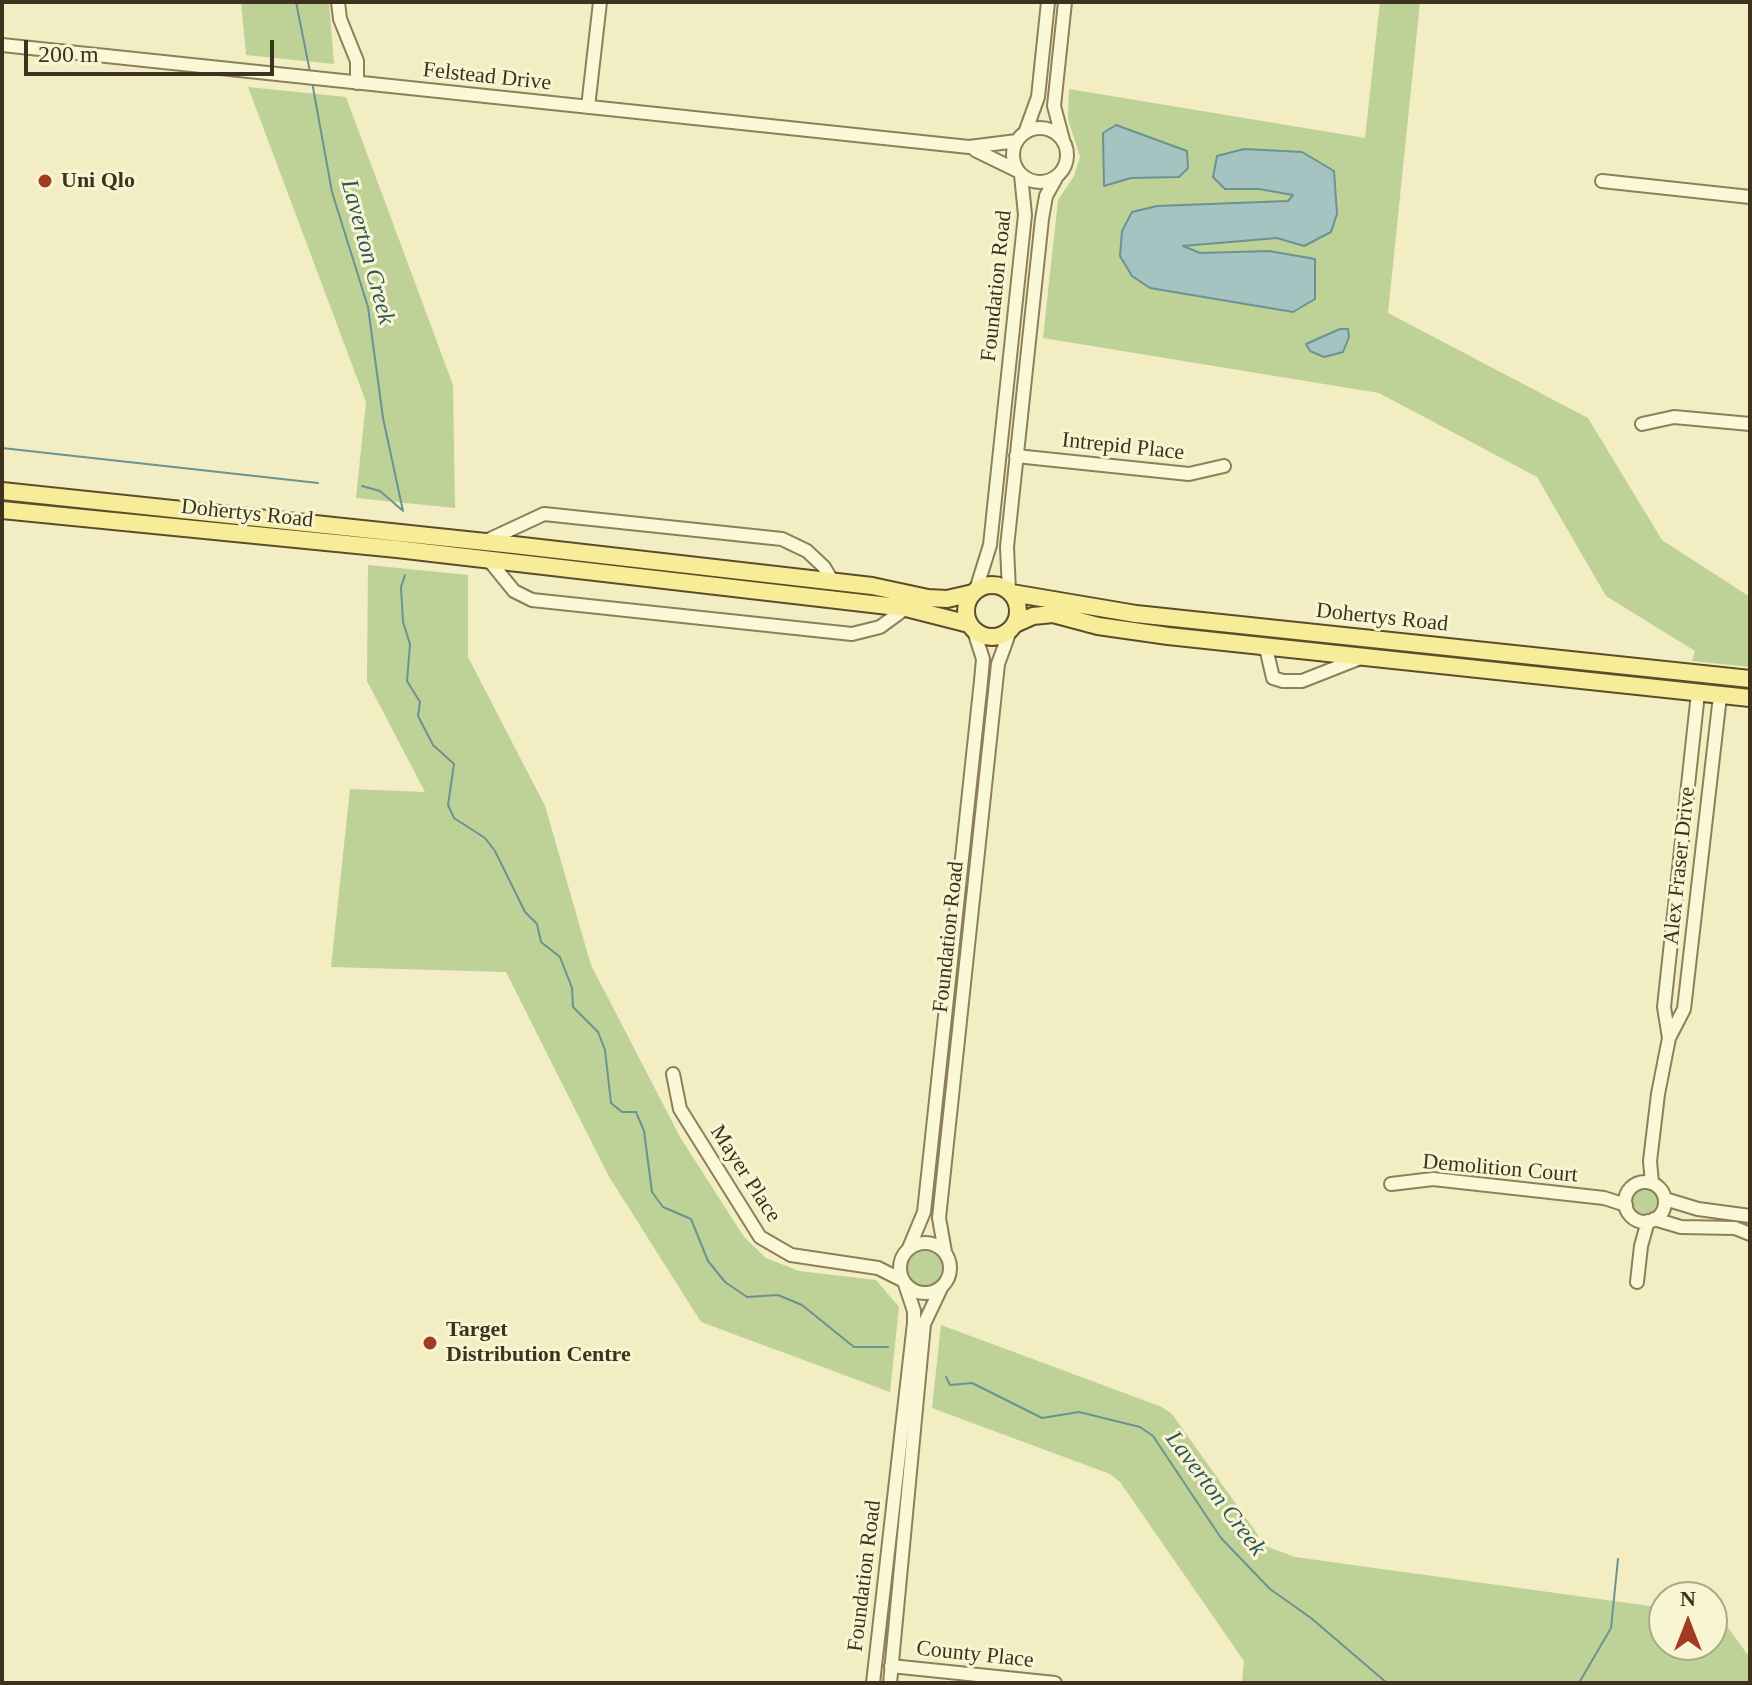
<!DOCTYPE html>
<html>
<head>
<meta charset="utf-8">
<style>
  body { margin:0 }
  #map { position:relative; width:1752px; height:1685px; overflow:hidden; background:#f2edc3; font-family:Georgia,serif }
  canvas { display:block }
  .frame { position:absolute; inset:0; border:4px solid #3c321d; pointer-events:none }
  .north { position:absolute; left:1648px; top:1581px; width:80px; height:80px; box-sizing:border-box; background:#f8f5d3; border:2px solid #ada78a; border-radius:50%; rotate:0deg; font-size:22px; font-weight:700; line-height:32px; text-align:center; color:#3c321d }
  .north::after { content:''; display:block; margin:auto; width:28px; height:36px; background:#a13c23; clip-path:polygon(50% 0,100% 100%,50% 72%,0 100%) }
  .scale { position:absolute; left:24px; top:40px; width:250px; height:36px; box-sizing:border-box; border:4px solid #3c321d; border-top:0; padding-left:10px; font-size:24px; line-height:28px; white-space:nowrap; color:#3c321d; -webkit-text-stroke:6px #f8f5d3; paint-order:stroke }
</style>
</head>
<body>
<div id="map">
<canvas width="1752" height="1685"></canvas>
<div class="frame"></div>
<div class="north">N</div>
<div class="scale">200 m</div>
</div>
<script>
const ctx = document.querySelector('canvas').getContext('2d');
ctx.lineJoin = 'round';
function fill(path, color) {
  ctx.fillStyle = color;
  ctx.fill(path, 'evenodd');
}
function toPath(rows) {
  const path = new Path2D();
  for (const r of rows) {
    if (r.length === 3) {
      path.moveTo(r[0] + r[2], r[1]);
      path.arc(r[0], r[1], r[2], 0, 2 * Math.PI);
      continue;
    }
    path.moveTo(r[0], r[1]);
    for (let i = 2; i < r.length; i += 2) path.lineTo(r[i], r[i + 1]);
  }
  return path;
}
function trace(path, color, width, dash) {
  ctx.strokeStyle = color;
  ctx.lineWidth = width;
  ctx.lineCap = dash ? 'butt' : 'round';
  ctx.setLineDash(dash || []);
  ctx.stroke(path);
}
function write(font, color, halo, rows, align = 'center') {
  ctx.font = font + ' Georgia,serif';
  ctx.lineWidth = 6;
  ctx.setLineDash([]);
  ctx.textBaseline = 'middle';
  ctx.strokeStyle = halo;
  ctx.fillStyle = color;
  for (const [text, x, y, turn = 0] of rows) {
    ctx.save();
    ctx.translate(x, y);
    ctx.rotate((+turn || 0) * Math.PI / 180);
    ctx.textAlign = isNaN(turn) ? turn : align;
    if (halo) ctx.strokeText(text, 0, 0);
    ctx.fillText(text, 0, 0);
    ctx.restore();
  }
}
const green = toPath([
  [241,2,329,2,334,64,246,55],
  [1380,2,1420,2,1388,313,1588,418,1662,540,1750,597,1750,667,1692,661,1695,651,1606,596,1537,477,1379,393,1043,338,1058,200,1074,176,1080,157,1068,119,1069,89,1365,138],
  [248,87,346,97,453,385,455,508,356,498,366,402],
  [368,565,468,575,468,657,545,806,591,965,680,1137,744,1237,766,1258,799,1271,876,1280,899,1307,890,1392,701,1322,608,1175,506,972,331,967,350,789,425,792,367,681],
  [1645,1202,13],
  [925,1269,18],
  [941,1325,1162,1407,1172,1414,1258,1535,1257,1543,1295,1557,1664,1608,1664,1645,1712,1645,1712,1614,1719,1615,1750,1658,1750,1683,1242,1683,1244,1661,1120,1482,1110,1474,932,1408]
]);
const water = toPath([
  [1116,125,1187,151,1188,168,1179,177,1131,178,1104,186,1103,133,1116,125],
  [1244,149,1302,152,1334,171,1337,214,1331,232,1304,246,1277,238,1183,246,1200,253,1269,251,1315,259,1315,299,1293,312,1150,288,1132,276,1120,256,1122,231,1132,212,1157,206,1288,201,1293,195,1259,189,1225,189,1213,177,1217,156,1244,149],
  [1340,329,1348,329,1349,337,1343,352,1324,357,1310,351,1306,344,1340,329]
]);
const stream = toPath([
  [296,2,310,72],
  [312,82,332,192,368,307,383,418,403,511],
  [2,448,318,483],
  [362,486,380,491,402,510],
  [405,575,401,587,403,622,410,644,407,681,420,702,418,716,433,745,454,764,448,805,454,818,485,838,495,851,525,912,537,924,541,942,560,957,572,988,573,1007,598,1032,605,1050,611,1103,622,1112,636,1112,644,1131,652,1192,663,1207,691,1219,708,1261,725,1282,747,1297,778,1295,802,1305,854,1347,888,1347],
  [946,1377,950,1385,972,1383,1042,1418,1079,1412,1140,1427,1153,1436,1221,1538,1270,1589,1311,1618,1387,1683],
  [1579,1683,1611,1628,1618,1559]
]);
const minor = toPath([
  [338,2,340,19,357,61,357,83],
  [2,45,969,147,1017,141],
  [588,107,600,2],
  [1040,155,27],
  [1025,133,1038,97,1048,2],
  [1063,140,1054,106,1065,2],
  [975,150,1018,171],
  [1602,181,1750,197],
  [1642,424,1674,417,1750,424],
  [1016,456,1189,474,1224,466],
  [486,541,544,514,782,539,807,551,824,567,833,582],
  [488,559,514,591,532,600,852,634,880,627,906,608],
  [976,590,990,545,1025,215,1021,175],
  [1009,591,1007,547,1042,219,1046,196,1056,178],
  [1260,645,1267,652,1273,678,1283,681,1302,681,1358,659],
  [1669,1038,1664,1007,1698,693],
  [673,1074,680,1109,760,1237,791,1255,878,1268,902,1280],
  [1645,1202,20],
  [1652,1183,1650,1161,1658,1094,1669,1038,1684,1009,1720,696],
  [1391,1184,1433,1179,1604,1198,1626,1205],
  [1665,1199,1698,1209,1750,1216],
  [1654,1219,1681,1227,1735,1228,1750,1234],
  [925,1268,25],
  [909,1248,924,1212,981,681,983,659,973,628],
  [945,1252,939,1218,998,664,1011,628],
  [1637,1282,1641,1246,1648,1221],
  [891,1666,1055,1683],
  [873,1683,914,1323,914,1311,905,1284],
  [890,1683,924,1324,941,1288]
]);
const major = toPath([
  [2,491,514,545,872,586,928,598,947,599,973,593],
  [2,510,397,549,906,608,969,624],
  [992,611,26],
  [1012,593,1136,614,1750,679],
  [1015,624,1033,616,1053,614,1098,626,1168,636,1750,698]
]);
const markers = [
  [45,181,8,"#a13c23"],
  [430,1343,8,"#a13c23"]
];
const streetNames = [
  ["Felstead Drive",487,77,6],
  ["Foundation Road",997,286,-84],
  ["Intrepid Place",1123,447,6],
  ["Dohertys Road",247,514,6],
  ["Dohertys Road",1382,618,6],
  ["Alex Fraser Drive",1680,866,-84],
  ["Foundation Road",949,937,-84],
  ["Demolition Court",1500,1169,5],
  ["Mayer Place",745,1174,57],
  ["Foundation Road",865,1576,-83],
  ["County Place",975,1655,6]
];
const poiNames = [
  ["Uni Qlo",61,181],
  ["Target",446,1330],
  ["Distribution Centre",446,1355]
];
const waterNames = [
  ["Laverton Creek",367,252,75],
  ["Laverton Creek",1215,1494,53]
];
fill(green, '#bed196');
fill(water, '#a5c4c1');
trace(water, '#6b9391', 2);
trace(stream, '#6b9391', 2);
trace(minor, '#8d7f58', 16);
trace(major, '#5b4c2c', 20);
trace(minor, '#fbf8d7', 12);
trace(major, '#f7ed98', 16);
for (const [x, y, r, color] of markers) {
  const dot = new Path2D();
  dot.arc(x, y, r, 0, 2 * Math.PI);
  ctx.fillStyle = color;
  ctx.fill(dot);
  trace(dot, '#f8f5d3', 3);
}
write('22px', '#3c321d', '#f8f5d3', streetNames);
write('bold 22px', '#3c321d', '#f8f5d3', poiNames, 'left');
write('italic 24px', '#2b565d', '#f8f5d3', waterNames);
</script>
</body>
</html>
